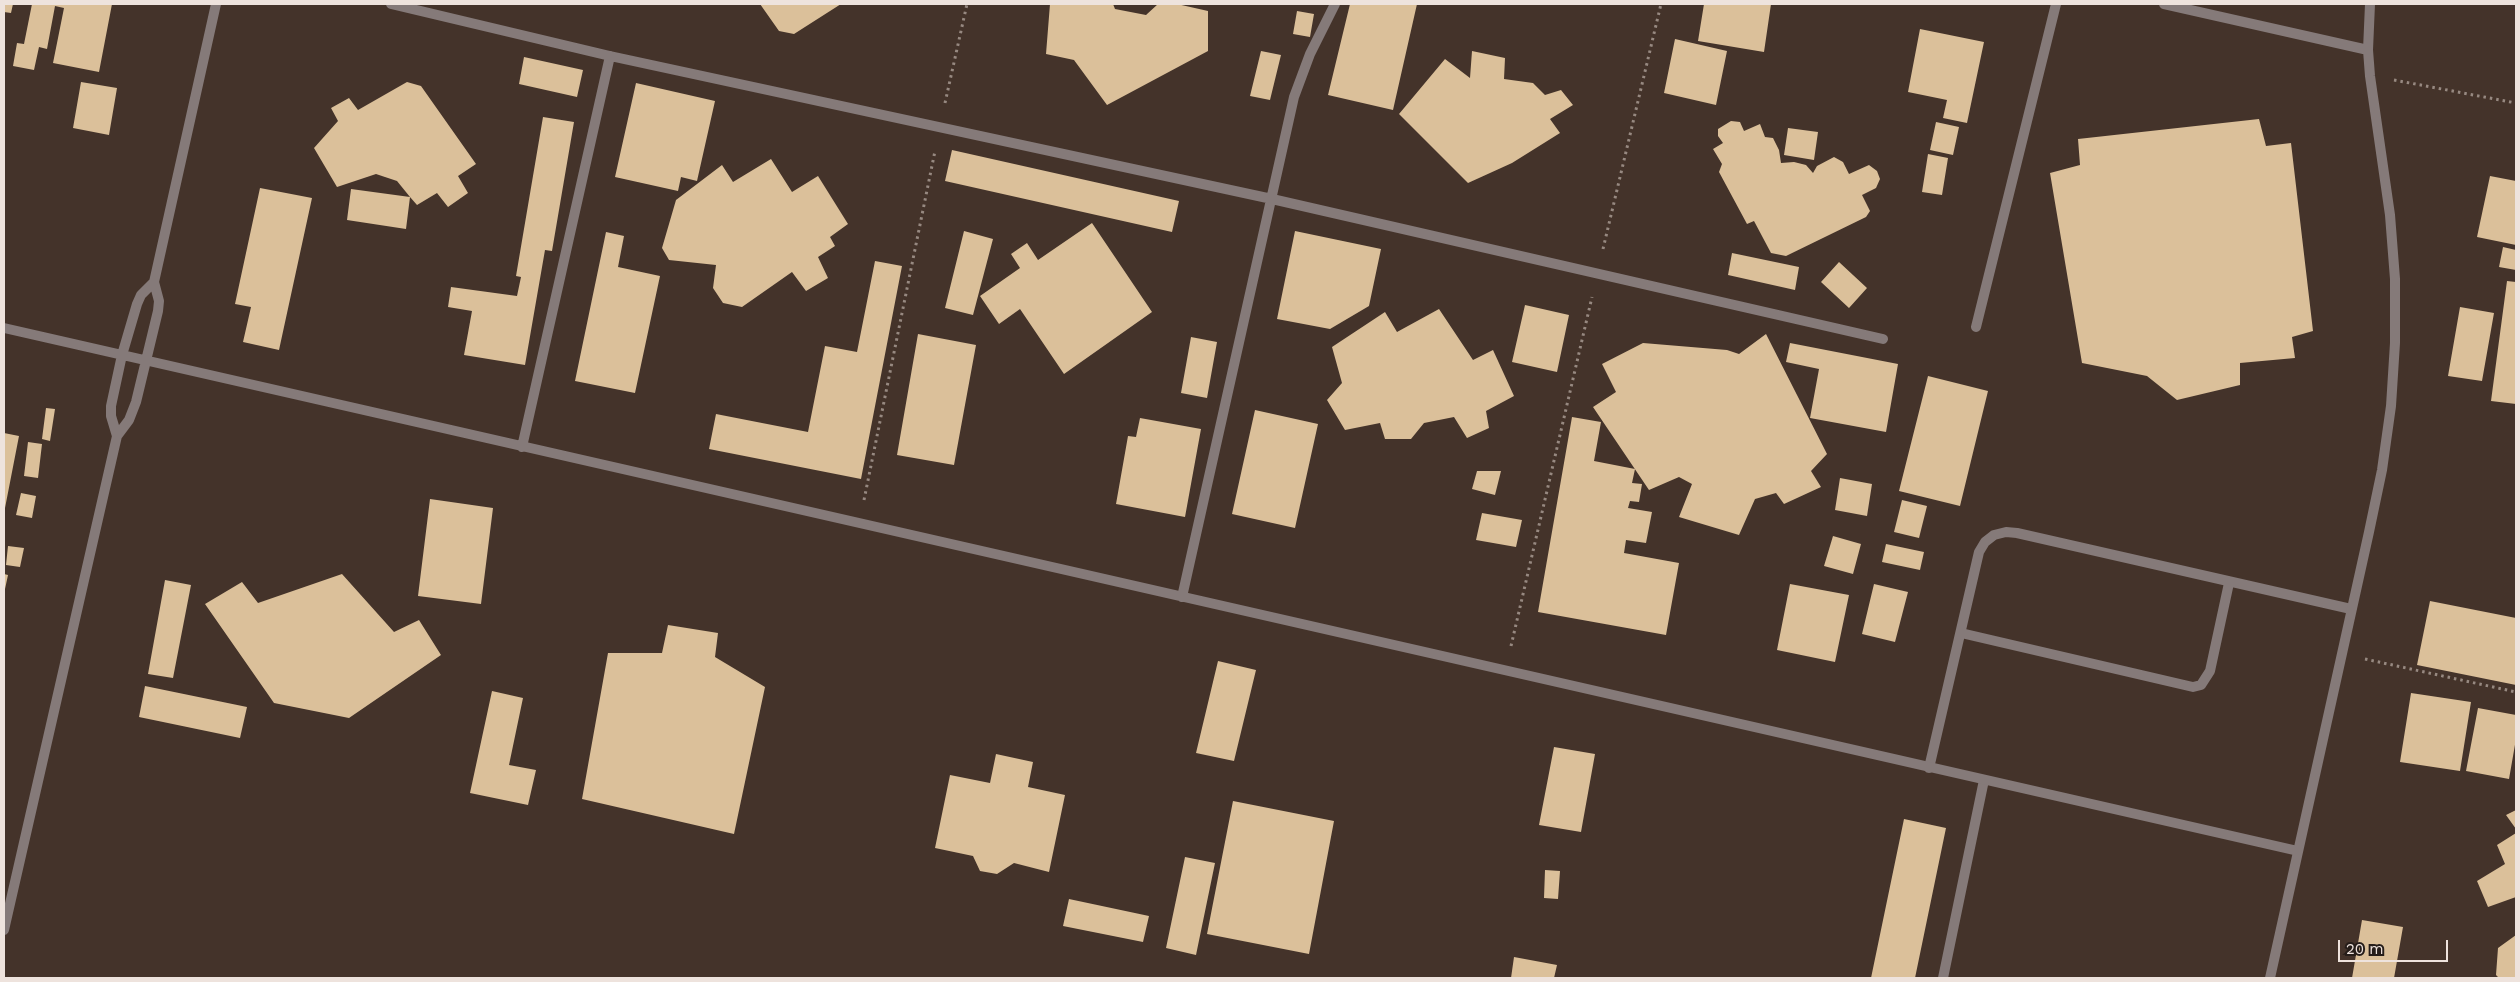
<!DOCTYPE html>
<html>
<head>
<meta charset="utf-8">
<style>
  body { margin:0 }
  #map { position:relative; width:2520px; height:982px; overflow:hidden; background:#44332a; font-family:"Work Sans",sans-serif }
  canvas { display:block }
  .frame { position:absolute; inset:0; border:5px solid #eee3dd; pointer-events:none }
  .scale { position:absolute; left:2338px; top:940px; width:110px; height:22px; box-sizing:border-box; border:2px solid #eee3dd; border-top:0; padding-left:6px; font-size:15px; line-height:18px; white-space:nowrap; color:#eee3dd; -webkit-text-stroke:4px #251d19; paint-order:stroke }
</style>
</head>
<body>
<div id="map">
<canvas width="2520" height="982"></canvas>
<div class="frame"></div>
<div class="scale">20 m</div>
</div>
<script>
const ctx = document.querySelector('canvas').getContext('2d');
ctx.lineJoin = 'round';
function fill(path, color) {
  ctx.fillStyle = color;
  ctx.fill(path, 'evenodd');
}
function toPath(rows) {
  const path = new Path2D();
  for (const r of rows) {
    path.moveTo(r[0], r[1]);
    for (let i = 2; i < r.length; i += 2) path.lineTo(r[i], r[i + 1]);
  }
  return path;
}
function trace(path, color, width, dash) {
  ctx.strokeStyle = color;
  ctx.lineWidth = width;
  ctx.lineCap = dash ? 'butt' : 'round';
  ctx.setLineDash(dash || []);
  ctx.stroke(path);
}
const building = toPath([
  [4,4,13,4,11,13,4,12],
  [32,4,112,4,99,72,53,63,64,8,55,6,47,49,39,47,34,70,13,66,17,43,24,44],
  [760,4,841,4,794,34,779,31],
  [1050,4,1113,4,1115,9,1146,15,1158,4,1177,4,1208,11,1208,51,1107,105,1074,60,1046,54],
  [1350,4,1417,4,1393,110,1328,95],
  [1704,4,1771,4,1764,52,1698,41],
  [1297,11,1314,14,1310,37,1293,34],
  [1920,29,1984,42,1967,123,1943,118,1947,100,1908,92],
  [1675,39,1727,51,1716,105,1664,93],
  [1261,51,1281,55,1270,100,1250,96],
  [1472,51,1505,58,1504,79,1533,83,1545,95,1561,90,1573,105,1550,119,1560,133,1512,163,1468,183,1399,114,1445,59,1470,78],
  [524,57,583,70,577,97,519,84],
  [81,82,117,88,109,135,73,128],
  [407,82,421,86,476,164,458,176,468,193,448,207,437,193,417,205,410,197,406,229,347,220,351,189,410,197,397,181,376,174,337,187,314,148,338,121,331,108,349,98,358,110],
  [636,83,715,101,697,181,681,177,678,191,615,177],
  [543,117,574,122,552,251,545,250,525,365,464,355,472,311,448,307,451,287,517,296,521,277,516,276],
  [2259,119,2266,146,2291,143,2313,331,2292,337,2295,358,2240,363,2240,385,2177,400,2147,376,2082,363,2050,173,2080,165,2078,139],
  [1731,121,1740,122,1744,131,1760,124,1765,137,1773,138,1779,150,1781,163,1794,162,1806,165,1813,173,1817,166,1834,157,1843,162,1849,174,1869,165,1877,171,1880,179,1876,188,1862,195,1870,211,1866,217,1786,256,1771,253,1754,221,1747,224,1719,172,1722,164,1713,149,1723,143,1718,136,1718,129],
  [1936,122,1959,127,1953,155,1930,150],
  [1788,128,1818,132,1814,160,1784,155],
  [952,150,1179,201,1172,232,945,181],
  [1928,154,1948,158,1942,195,1922,192],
  [771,159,792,192,818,176,848,224,830,237,835,246,818,257,828,278,806,291,792,272,742,307,723,303,713,288,716,265,669,260,662,248,676,200,722,165,733,182],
  [2490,176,2516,181,2516,245,2477,237],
  [260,188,312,198,279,350,243,342,251,307,235,304],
  [1092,223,1152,312,1064,374,1020,309,999,324,980,296,1020,268,1011,254,1027,243,1038,260],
  [964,231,993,239,973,315,945,308],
  [1295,231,1381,249,1369,306,1330,329,1277,319],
  [606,232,624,236,618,267,660,276,635,393,575,381],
  [2503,247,2516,250,2516,270,2499,267],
  [1732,253,1799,267,1795,290,1728,275],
  [875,261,902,266,861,479,709,449,716,414,808,432,825,346,857,352],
  [1839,262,1867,288,1849,308,1821,282],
  [2507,281,2516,282,2516,404,2491,401],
  [1525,305,1569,315,1557,372,1512,362],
  [2460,307,2494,313,2482,381,2448,376],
  [1439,309,1473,360,1493,350,1514,396,1486,411,1489,428,1467,438,1454,417,1424,423,1411,439,1385,439,1380,423,1345,430,1327,400,1342,383,1332,347,1385,312,1397,332],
  [918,334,976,345,954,465,897,455],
  [1766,334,1827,454,1811,471,1821,487,1784,504,1776,493,1755,499,1739,535,1679,517,1692,484,1679,477,1649,490,1593,407,1616,392,1602,364,1643,343,1727,350,1739,354],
  [1191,337,1217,342,1207,398,1181,393],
  [1790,343,1898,364,1886,432,1810,418,1819,369,1786,362],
  [1928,376,1988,391,1960,506,1899,491],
  [46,408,55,409,50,441,42,439],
  [1255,410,1318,424,1295,528,1232,514],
  [1572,417,1601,422,1594,461,1635,469,1632,483,1642,484,1639,502,1630,501,1628,508,1652,512,1646,543,1626,540,1624,553,1679,563,1666,635,1538,612],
  [1140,418,1201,429,1185,517,1116,504,1128,436,1136,437],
  [4,433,19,436,5,508,4,508],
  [28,442,42,444,38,478,24,476],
  [1477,471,1501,471,1495,495,1472,489],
  [1840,478,1872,484,1867,516,1835,510],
  [21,493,36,496,32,518,16,515],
  [430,499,493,508,481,604,418,596],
  [1902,500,1927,506,1919,538,1894,532],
  [1482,513,1522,520,1516,547,1476,540],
  [1833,536,1861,544,1853,574,1824,566],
  [1886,544,1924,552,1920,570,1882,562],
  [8,546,24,548,20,567,6,565],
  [4,574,8,575,5,589,4,589],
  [342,574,394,632,419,620,441,655,349,718,274,703,205,604,242,582,258,603],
  [165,580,191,585,173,678,148,674],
  [1790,584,1849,595,1835,662,1777,650],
  [1874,584,1908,592,1895,642,1862,634],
  [2430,601,2516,618,2516,685,2417,665],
  [668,625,718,633,715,657,765,687,734,834,582,799,608,653,662,653],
  [1218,661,1256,670,1234,761,1196,753],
  [145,686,247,707,240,738,139,717],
  [492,691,523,698,509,765,536,770,528,805,470,793],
  [2411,693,2471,702,2460,771,2400,762],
  [2478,708,2516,715,2516,739,2509,779,2466,771],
  [1554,747,1595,754,1581,832,1539,825],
  [996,754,1033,762,1028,787,1065,795,1049,872,1014,863,997,874,980,871,973,856,935,848,950,775,990,783],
  [1233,801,1334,821,1309,954,1207,934],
  [2516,810,2516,829,2506,815],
  [1904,819,1946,828,1915,978,1871,978],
  [2516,833,2516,897,2488,907,2477,881,2505,864,2497,845],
  [1185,857,1215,863,1196,955,1166,948],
  [1545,870,1560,871,1558,899,1544,898],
  [1069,899,1149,916,1143,942,1063,926],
  [2362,920,2403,927,2394,978,2352,978],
  [2516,935,2516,978,2499,978,2496,975,2498,948],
  [1514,957,1557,965,1554,978,1511,978]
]);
const path = toPath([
  [2394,80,2516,103],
  [945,103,967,4],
  [1603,249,1661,4],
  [864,500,935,151],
  [1511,646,1592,297],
  [2365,659,2516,692]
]);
const service = toPath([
  [1976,327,2056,4],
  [1961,633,2193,687,2201,685,2210,671,2229,583],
  [1929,768,1979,552,1985,542,1994,535,2006,532,2017,533,2351,609],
  [1943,978,1984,780]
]);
const minor = toPath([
  [391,4,610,56,1272,199,1883,339],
  [2164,4,2368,50],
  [4,328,2298,851],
  [117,436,111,416,111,406,122,355,137,304,141,295,154,282],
  [522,447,610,56],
  [1182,597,1294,97,1310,54,1335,4],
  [4,930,117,436,129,420,136,402,158,311,159,301,154,282,216,4],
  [2270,978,2369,532,2382,470,2391,406,2395,343,2395,279,2390,215,2370,76,2368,50,2370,4]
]);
fill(building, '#dbc09a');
trace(path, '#978981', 3, [2.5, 4]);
trace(service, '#857a79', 10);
trace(minor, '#857a79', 10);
</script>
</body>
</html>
